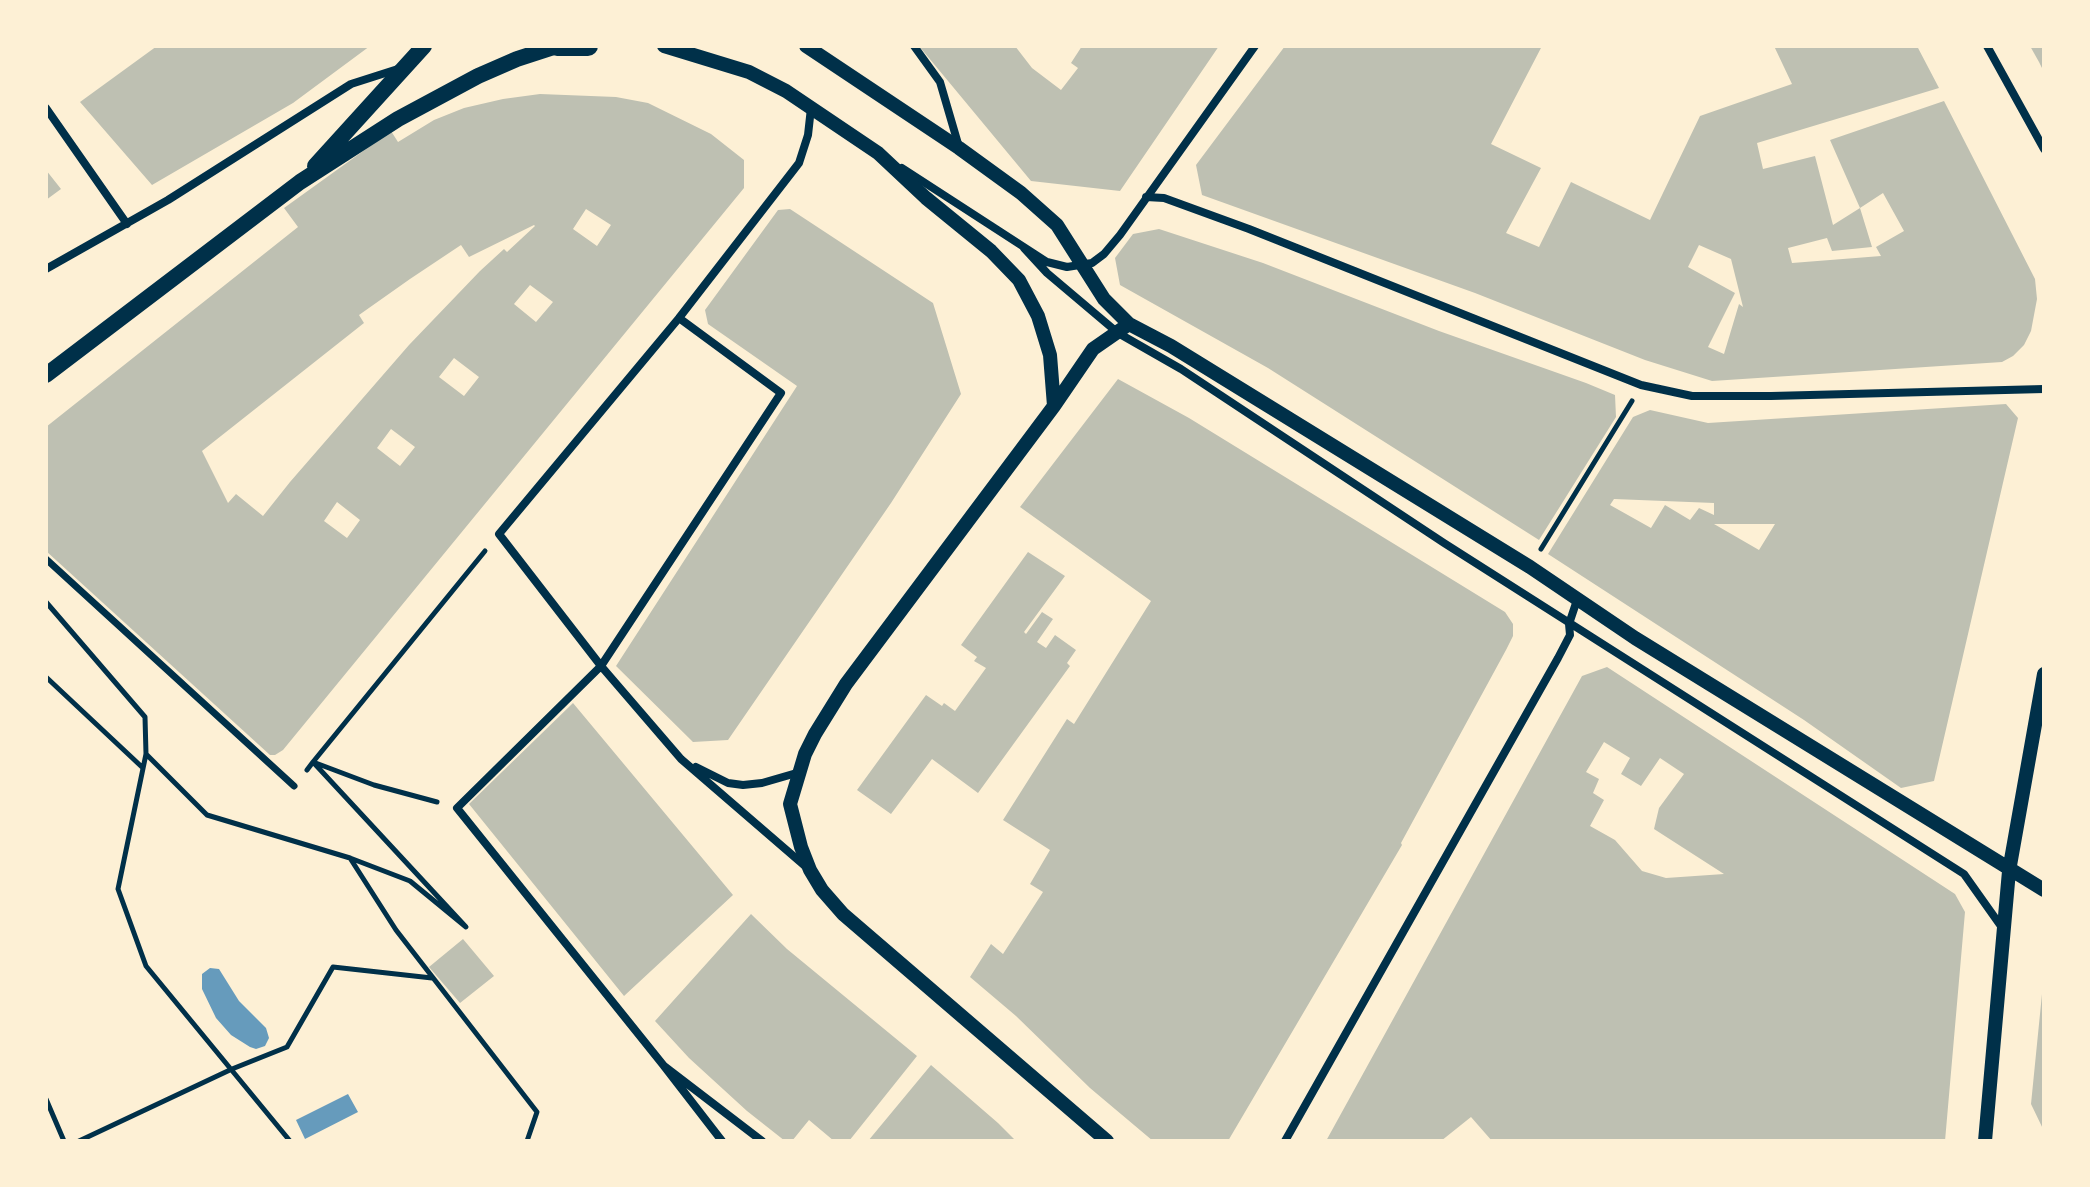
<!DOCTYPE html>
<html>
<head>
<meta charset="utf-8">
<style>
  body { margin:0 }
  #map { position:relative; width:2090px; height:1187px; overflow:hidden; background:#fdf0d5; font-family:Barlow,sans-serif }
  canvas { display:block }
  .frame { position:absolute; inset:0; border:48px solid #fdf0d5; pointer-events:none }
</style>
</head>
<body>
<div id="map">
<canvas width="2090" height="1187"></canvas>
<div class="frame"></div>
</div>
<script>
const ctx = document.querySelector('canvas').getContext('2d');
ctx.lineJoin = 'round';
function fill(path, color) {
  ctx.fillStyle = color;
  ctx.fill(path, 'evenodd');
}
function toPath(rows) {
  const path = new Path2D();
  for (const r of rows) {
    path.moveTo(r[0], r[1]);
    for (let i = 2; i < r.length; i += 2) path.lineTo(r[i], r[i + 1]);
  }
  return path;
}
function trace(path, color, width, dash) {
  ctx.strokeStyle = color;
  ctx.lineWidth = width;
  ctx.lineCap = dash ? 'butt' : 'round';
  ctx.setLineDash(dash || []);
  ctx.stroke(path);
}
const water = toPath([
  [210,968,219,969,239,1001,266,1028,269,1038,265,1046,256,1049,250,1047,231,1035,216,1018,202,989,202,974],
  [348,1094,358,1112,305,1139,296,1120]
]);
const building = toPath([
  [157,46,370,46,293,103,152,185,80,102],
  [919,46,1015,46,1032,68,1061,90,1078,68,1071,63,1082,46,1219,46,1120,191,1031,181],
  [1285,46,1542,46,1491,144,1541,168,1506,233,1539,247,1571,182,1650,220,1700,116,1792,84,1774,46,1917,46,1939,88,1757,143,1763,169,1815,156,1833,225,1860,208,1872,247,1832,251,1827,238,1788,248,1792,263,1881,256,1876,247,1904,231,1883,193,1860,208,1830,140,1944,101,2035,279,2037,299,2031,331,2024,345,2013,356,2002,362,1712,381,1645,360,1475,293,1202,195,1196,165],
  [1699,245,1731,259,1743,307,1739,304,1724,354,1708,347,1735,293,1688,267],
  [2030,46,2044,46,2044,72,2039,62],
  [540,94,616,97,648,103,711,134,744,160,744,188,283,750,275,755,270,755,46,551,46,427,298,227,284,208,391,131,398,142,434,120,464,108,503,99],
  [586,209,611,225,597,246,573,229],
  [534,225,535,226,507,252,504,249,480,271,409,345,290,482,263,516,236,494,228,503,202,451,364,323,359,315,410,279,461,245,469,257],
  [530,285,553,302,536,322,514,304],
  [454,358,479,377,464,396,439,377],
  [391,429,415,447,400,466,377,448],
  [337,502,360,520,347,538,324,521],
  [46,170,61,189,46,200],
  [790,209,933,303,961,394,891,503,728,740,693,742,616,666,797,386,708,324,705,310,778,210],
  [1159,229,1263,263,1439,331,1586,383,1615,395,1616,417,1539,540,1268,368,1120,285,1115,258,1133,234],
  [1118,379,1189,418,1505,612,1513,624,1513,636,1506,650,1401,843,1402,845,1228,1141,1153,1141,1090,1088,1016,1016,970,977,991,944,1003,954,1043,892,1030,884,1050,850,1003,820,1067,719,1074,724,1151,601,1020,507],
  [2006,404,2018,418,1934,781,1901,788,1804,720,1548,554,1633,417,1650,410,1708,423],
  [1614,499,1714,503,1714,515,1699,508,1690,520,1665,505,1651,528,1610,505],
  [1714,524,1775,524,1759,550],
  [1028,552,1065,576,1024,632,1026,634,1042,612,1053,619,1037,642,1046,648,1055,635,1076,650,1067,663,1070,666,978,793,932,759,891,814,857,790,926,695,942,706,944,703,955,711,986,668,974,661,977,657,961,645],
  [1607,667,1955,894,1965,912,1945,1141,1492,1141,1471,1117,1441,1141,1326,1141,1582,676],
  [1604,742,1630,758,1621,774,1641,786,1660,758,1684,774,1659,808,1654,829,1724,874,1666,878,1642,871,1615,840,1590,826,1604,800,1593,793,1599,779,1586,772],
  [573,703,733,895,624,996,469,804],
  [751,914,787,949,917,1056,849,1141,834,1141,809,1120,792,1141,785,1141,747,1111,689,1058,655,1021],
  [463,939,494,976,460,1003,429,967],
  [2042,994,2044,994,2044,1131,2031,1104],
  [931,1065,998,1123,1016,1141,868,1141]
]);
const path = toPath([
  [1541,549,1632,401],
  [46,602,145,717,146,754,118,889,146,966,290,1141],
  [46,677,143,768],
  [146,754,207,815,350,858],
  [307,770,313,762,466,927,410,881,350,858,396,930,537,1112,527,1141],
  [437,802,374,785,313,762,485,551],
  [46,1099,64,1141],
  [79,1141,232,1069,287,1047,333,967,432,978]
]);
const pedestrian = toPath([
  [46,559,294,786]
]);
const minor = toPath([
  [914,46,940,82,959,147],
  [1987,46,2044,149],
  [46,108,127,224],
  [902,168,1047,262,1067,267,1092,263,1104,254,1120,235,1255,46],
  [1146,197,1164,198,1249,229,1641,385,1692,396,1771,396,2044,389],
  [1024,248,1047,273,1118,333,1181,369,1444,543,1964,874,2003,929],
  [46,269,168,200,351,84,401,68],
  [696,767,728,783,743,785,762,783,800,772],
  [805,866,681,759,601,666,499,534,679,318,799,163,808,135,811,108],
  [664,1066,457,808,601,666,781,393,679,318],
  [722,1141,664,1066,762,1141],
  [1285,1141,1558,658,1570,635,1569,624,1577,600]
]);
const tertiary = toPath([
  [664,46,749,72,786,91,878,153,926,198,991,251,1019,280,1038,316,1050,355,1054,406],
  [806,46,959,148,1021,193,1057,225,1104,299,1129,324,1171,346,1530,567,1635,638,2044,890],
  [1107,1141,843,914,822,890,810,870,801,847,790,804,805,754,815,734,846,684,1054,406,1093,349,1129,324],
  [1985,1141,2009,871,2044,674]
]);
const secondary = toPath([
  [315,166,424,46],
  [46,375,300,182,398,119,478,76,517,59,557,46]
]);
const primary = toPath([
  [557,46,588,46]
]);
fill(water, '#669bbc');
fill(building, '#bec0b2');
trace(path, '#003049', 5);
trace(pedestrian, '#003049', 7);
trace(minor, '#003049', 8);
trace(tertiary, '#003049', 14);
trace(secondary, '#003049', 16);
trace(primary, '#003049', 20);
</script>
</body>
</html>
